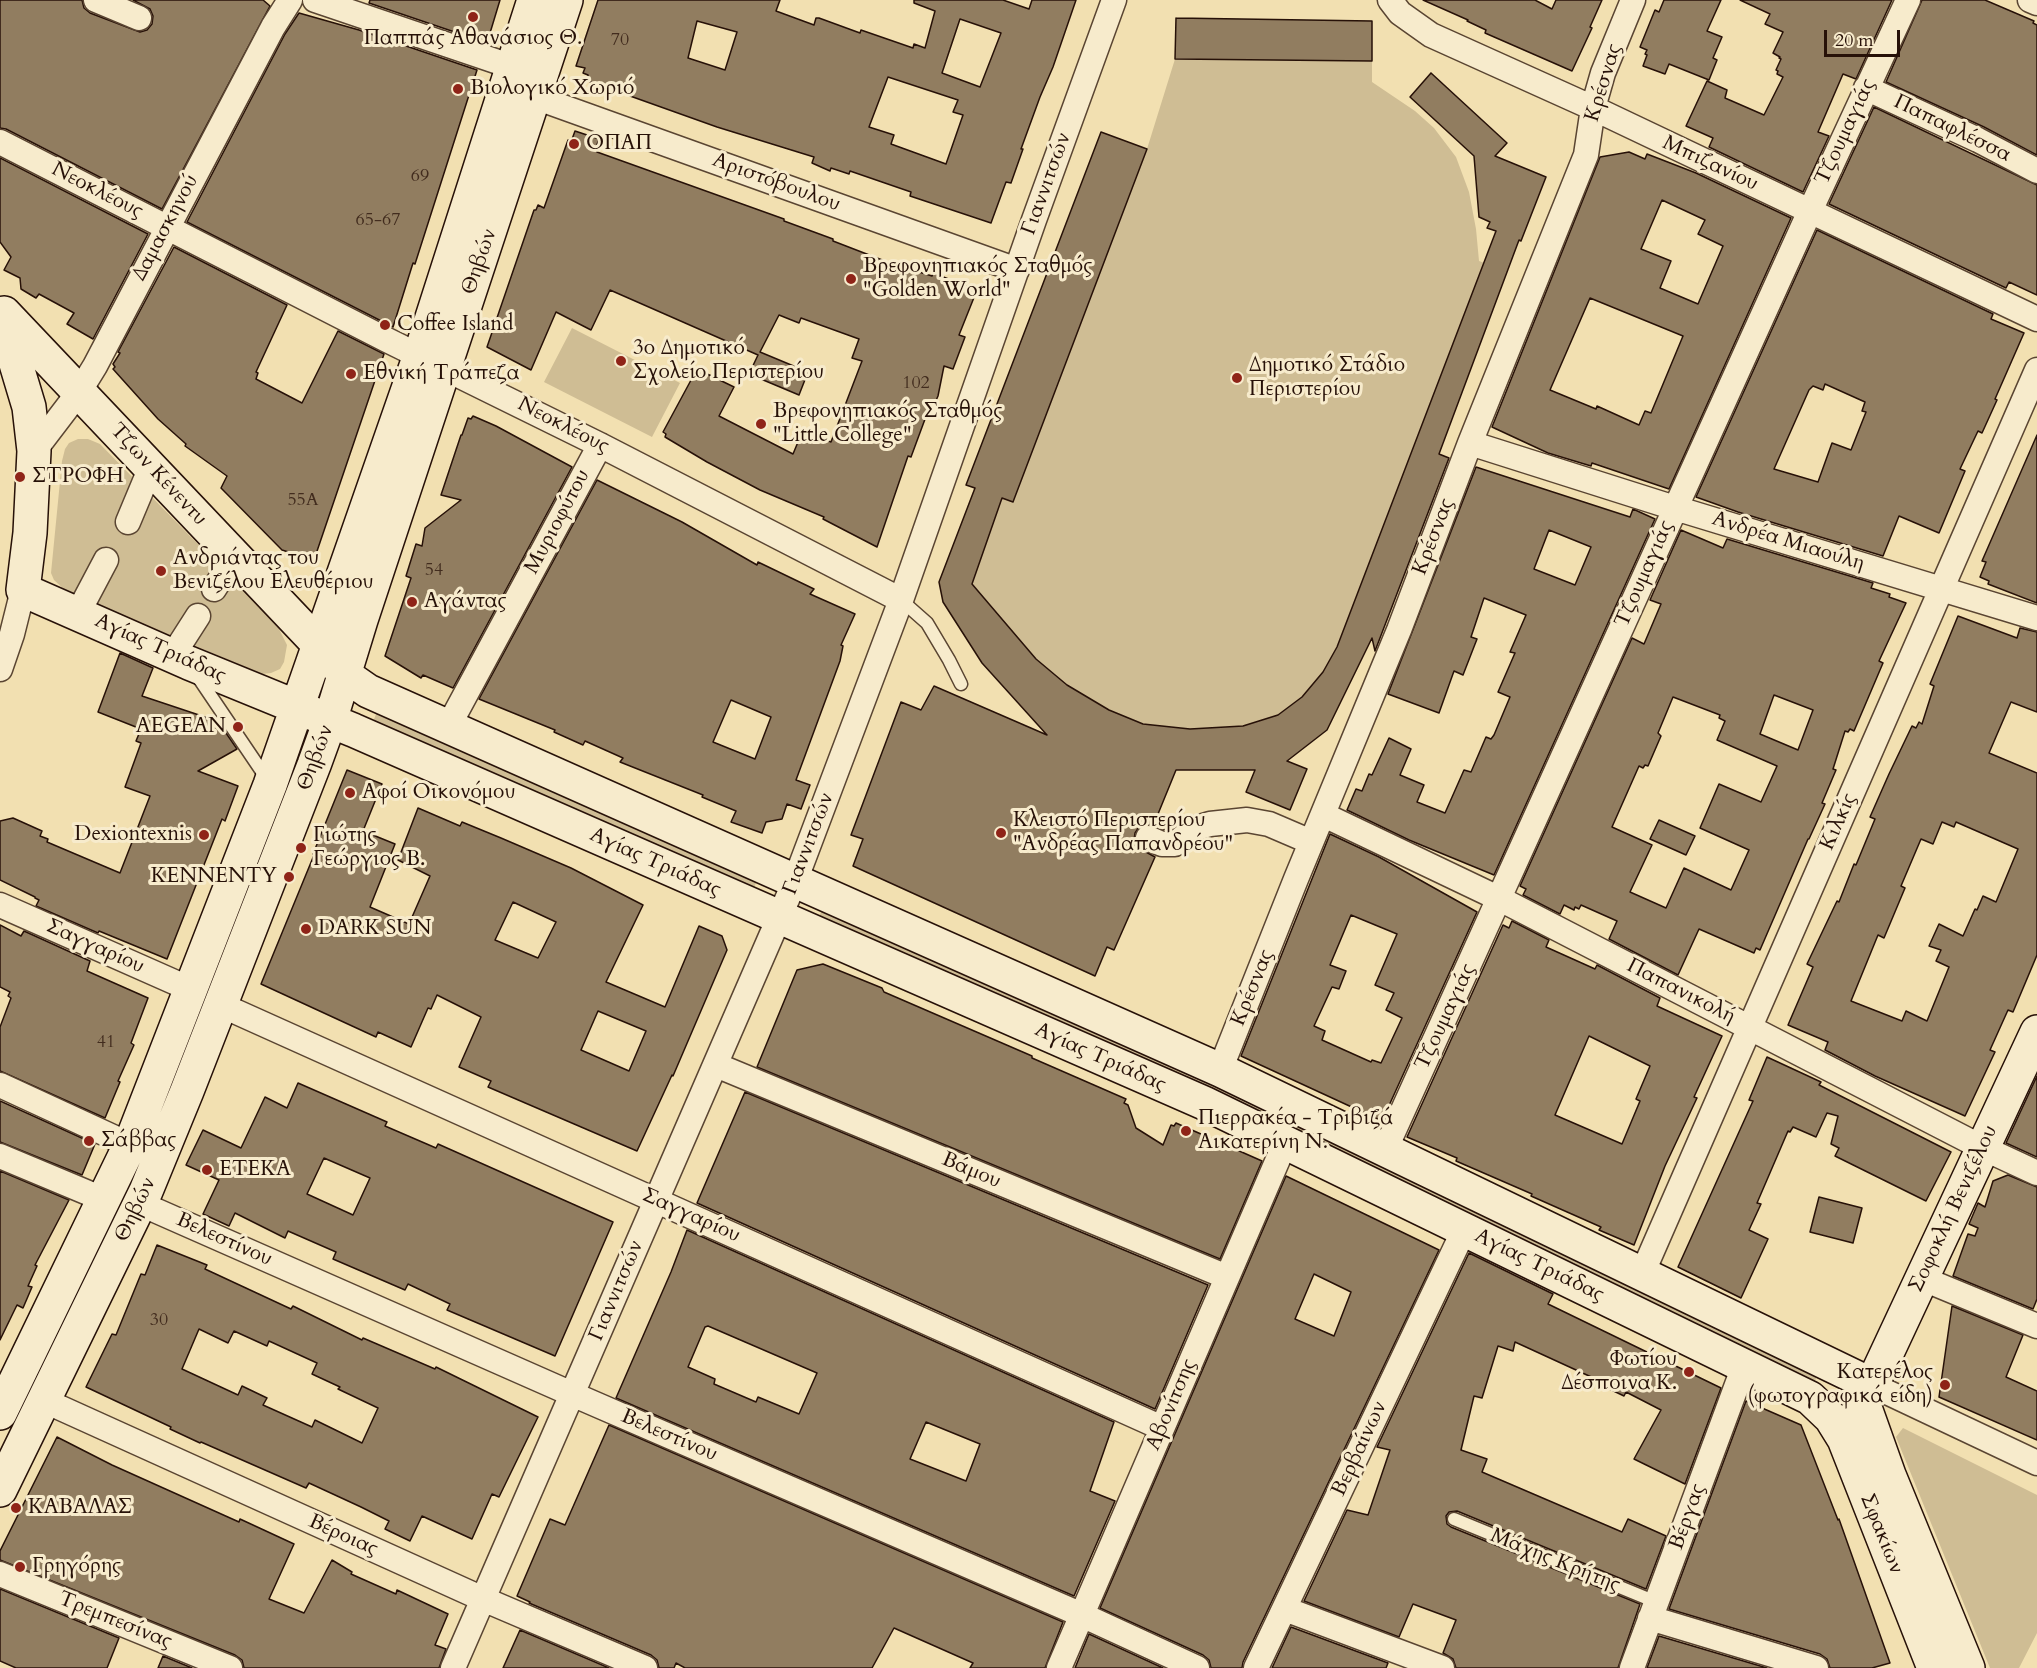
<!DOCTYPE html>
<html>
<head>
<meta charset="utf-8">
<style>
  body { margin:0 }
  #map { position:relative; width:2037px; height:1668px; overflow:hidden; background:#f2e0b1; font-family:Cardo,serif }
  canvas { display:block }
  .scale { position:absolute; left:1824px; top:30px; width:76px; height:27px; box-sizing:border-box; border:3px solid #271108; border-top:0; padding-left:8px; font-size:18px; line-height:21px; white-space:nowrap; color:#271108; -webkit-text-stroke:4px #f7ebcc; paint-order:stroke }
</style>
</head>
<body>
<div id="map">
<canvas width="2037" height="1668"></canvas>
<div class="scale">20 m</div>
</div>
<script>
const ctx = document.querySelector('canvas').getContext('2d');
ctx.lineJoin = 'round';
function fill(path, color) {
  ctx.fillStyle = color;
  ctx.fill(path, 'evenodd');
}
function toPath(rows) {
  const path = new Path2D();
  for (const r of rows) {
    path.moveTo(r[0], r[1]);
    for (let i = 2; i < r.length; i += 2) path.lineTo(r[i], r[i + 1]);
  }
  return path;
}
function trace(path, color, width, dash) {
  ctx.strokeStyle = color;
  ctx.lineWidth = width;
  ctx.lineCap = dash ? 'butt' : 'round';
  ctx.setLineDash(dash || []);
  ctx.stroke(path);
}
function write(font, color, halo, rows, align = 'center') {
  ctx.font = font + ' Cardo,serif';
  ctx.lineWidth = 6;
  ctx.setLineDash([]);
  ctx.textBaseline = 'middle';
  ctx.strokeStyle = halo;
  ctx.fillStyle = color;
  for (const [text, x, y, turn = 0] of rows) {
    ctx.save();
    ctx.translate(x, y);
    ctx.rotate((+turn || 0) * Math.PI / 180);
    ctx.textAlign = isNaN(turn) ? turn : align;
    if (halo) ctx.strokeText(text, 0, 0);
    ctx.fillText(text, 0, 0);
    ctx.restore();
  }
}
const green = toPath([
  [1176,18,1372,21,1372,82,1415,111,1434,128,1456,157,1469,192,1476,229,1479,261,1507,271,1386,597,1279,757,1233,770,1184,770,1137,763,1015,699,982,663,943,602,939,582,974,489,966,485,1101,132,1147,149,1175,59],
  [572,328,680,383,652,437,544,382],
  [78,439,88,439,100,444,277,625,287,645,284,662,280,669,271,673,262,674,67,592,54,580,51,573,62,461,65,449,69,443],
  [378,709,759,876,753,890,373,722],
  [824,905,1213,1076,1819,1372,1813,1385,818,919],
  [1903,1428,2037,1495,2037,1633,2019,1668,1990,1668,1896,1437]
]);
const building = toPath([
  [0,0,82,0,84,8,90,13,140,32,147,30,152,24,153,16,150,9,133,0,263,0,270,6,162,209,6,129,0,128,0,0],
  [370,0,500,0,487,43,369,3,370,0],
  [598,0,780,0,776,11,814,25,816,18,819,18,860,33,861,30,913,48,914,44,925,48,935,11,914,3,914,0,1003,0,1029,9,1032,0,1076,0,1053,67,1040,97,1021,149,1023,149,1011,183,1006,182,991,223,910,196,911,192,850,171,849,174,831,168,830,171,812,163,814,157,717,127,588,81,588,75,583,73,585,68,576,66,598,0],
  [960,19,1001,33,980,87,942,73,960,19],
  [697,21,737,32,725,70,688,58,697,21],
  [888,77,958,100,953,112,963,115,946,164,891,144,894,135,869,127,888,77],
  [1423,0,1535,0,1552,9,1556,0,1602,0,1590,27,1592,28,1572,71,1485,33,1486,30,1467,21,1468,20,1423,0],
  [1664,0,1721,0,1707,31,1722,37,1713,58,1717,60,1709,80,1669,64,1665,74,1643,66,1647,55,1645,54,1647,50,1640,47,1655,10,1659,12,1664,0],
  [1740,0,1892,0,1856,79,1843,74,1818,132,1829,136,1803,192,1709,147,1713,138,1686,126,1707,81,1727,90,1725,98,1764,115,1783,77,1777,74,1778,71,1776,70,1781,59,1779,58,1780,57,1773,53,1783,32,1765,24,1770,14,1740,0],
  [1922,0,1985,0,2034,21,2033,23,2037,25,2037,155,1984,127,1886,82,1922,0],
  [299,13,359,30,477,70,415,264,413,263,393,327,187,222,285,34,299,13],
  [1176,18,1372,21,1372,61,1175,59,1176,18],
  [1431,73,1507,143,1495,156,1546,177,1521,241,1519,240,1439,454,1449,458,1375,651,1372,638,1327,730,1287,761,1307,769,1290,810,1246,792,1255,770,1176,770,1158,814,1172,820,1167,830,1147,824,1139,827,1135,833,1134,840,1137,847,1155,857,1114,950,1107,947,1095,976,853,866,863,839,851,835,901,702,921,710,934,686,1047,735,982,663,943,602,939,582,975,488,966,485,1101,132,1147,149,1013,502,1002,498,972,584,1036,659,1067,685,1109,710,1143,724,1190,729,1243,726,1278,715,1302,697,1323,672,1337,647,1496,231,1487,228,1490,222,1479,217,1474,156,1410,97,1431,73],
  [1874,107,2037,185,2037,295,2009,282,2006,288,1829,204,1874,107],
  [575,131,599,139,595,150,597,152,784,219,784,221,833,239,833,241,890,263,932,276,933,273,977,290,959,335,965,337,953,369,944,366,938,396,931,412,928,411,911,457,908,456,877,547,823,519,824,517,760,490,707,462,665,437,666,434,663,432,697,369,734,387,719,416,793,454,803,430,831,442,862,361,852,358,859,339,801,318,799,323,779,315,760,352,808,372,799,395,749,374,758,355,610,290,591,330,556,312,531,370,487,347,534,210,536,210,538,205,544,208,568,140,571,142,575,131],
  [1629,152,1645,159,1647,154,1696,173,1791,218,1669,489,1592,463,1591,466,1548,453,1492,427,1600,157,1629,152],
  [1662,200,1705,220,1698,234,1723,246,1698,304,1660,288,1671,261,1641,249,1662,200],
  [1590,298,1683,336,1651,413,1645,411,1639,425,1597,406,1596,409,1550,390,1590,298],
  [0,158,148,234,93,339,67,324,74,313,39,294,36,298,21,289,20,278,4,270,11,257,0,242,0,158],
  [1817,230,1993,314,1991,319,2024,333,1995,399,1997,400,1982,433,1978,431,1960,469,1965,471,1939,533,1899,516,1883,556,1738,512,1696,497,1817,230],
  [1825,384,1865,402,1862,411,1866,412,1851,450,1832,443,1818,482,1774,469,1809,390,1813,386,1823,390,1825,384],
  [174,247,287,305,256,372,258,373,256,379,302,403,338,331,384,354,314,560,282,550,221,488,227,476,185,446,186,444,158,419,113,369,115,367,113,364,120,353,118,352,174,247],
  [473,416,496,426,572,467,453,688,423,675,421,678,385,656,411,578,406,576,416,544,422,546,425,528,461,500,441,495,461,435,462,435,468,418,471,419,473,416],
  [2037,435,2037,603,1988,584,1989,581,1980,577,1986,562,1982,561,2037,435],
  [1476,467,1630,517,1633,509,1655,519,1494,875,1409,840,1347,810,1356,789,1362,791,1369,774,1372,775,1389,738,1411,749,1400,775,1424,785,1417,802,1445,813,1464,770,1471,772,1486,737,1491,739,1494,735,1510,697,1498,692,1515,653,1510,652,1526,615,1484,598,1471,637,1477,639,1463,675,1454,671,1439,713,1388,694,1476,467],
  [1549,530,1591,547,1575,585,1534,569,1549,530],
  [597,480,682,522,757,565,758,562,814,589,810,594,855,614,841,645,843,646,840,661,796,780,810,785,801,809,787,804,782,819,766,822,762,833,731,822,736,811,702,797,703,795,620,762,623,758,585,741,583,745,554,732,555,730,479,699,597,480],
  [731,700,771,717,755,759,713,742,731,700],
  [1681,530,1723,548,1727,539,1873,583,1871,588,1890,594,1889,597,1906,603,1879,661,1883,663,1854,731,1850,729,1848,732,1845,731,1833,769,1836,770,1822,803,1825,804,1809,839,1808,839,1760,950,1756,948,1754,953,1699,929,1678,975,1609,939,1617,921,1581,905,1579,909,1575,907,1574,910,1564,905,1560,914,1523,895,1526,889,1520,886,1632,638,1644,644,1661,604,1650,600,1681,530],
  [1774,695,1813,710,1798,750,1760,734,1774,695],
  [1673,697,1720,715,1719,718,1725,721,1717,740,1777,766,1761,802,1719,784,1700,828,1749,850,1731,890,1684,868,1666,908,1630,892,1652,845,1612,827,1639,766,1643,768,1645,765,1648,766,1661,736,1658,733,1673,697],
  [1958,616,2017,638,2020,628,2037,632,2037,712,2011,702,1989,753,2037,773,2037,955,2013,1012,2008,1010,1990,1050,1995,1052,1965,1116,1875,1076,1825,1050,1828,1042,1788,1025,1813,967,1807,964,1837,901,1839,902,1854,864,1856,865,1875,819,1870,817,1889,774,1912,726,1916,728,1919,722,1922,724,1934,686,1930,684,1958,616],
  [1942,822,1954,827,1956,822,2018,849,1996,902,1983,896,1977,910,1975,909,1963,936,1939,924,1929,946,1941,950,1936,961,1949,967,1927,1021,1906,1011,1902,1021,1851,1001,1878,935,1884,938,1905,888,1901,886,1921,839,1933,844,1942,822],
  [120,653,153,668,142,696,211,719,215,717,237,749,198,771,238,786,225,821,222,819,167,959,99,931,98,933,36,906,39,900,35,898,35,897,0,880,0,821,13,818,42,831,40,836,48,839,47,842,120,873,150,796,125,787,141,743,136,741,141,729,98,712,120,653],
  [347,770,382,784,363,831,395,844,370,907,409,924,430,876,398,860,418,808,460,826,462,822,501,838,571,868,643,905,606,982,665,1007,699,926,722,936,727,950,673,1076,672,1075,637,1151,488,1087,491,1081,459,1067,481,1017,437,995,431,1009,428,1008,411,1047,378,1032,376,1037,261,984,314,855,313,854,347,770],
  [513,902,556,922,538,958,495,940,513,902],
  [598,1011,646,1031,629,1071,581,1050,598,1011],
  [1659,820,1695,836,1686,855,1650,839,1659,820],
  [1330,834,1379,857,1477,912,1382,1121,1241,1056,1330,834],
  [1351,915,1397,934,1375,985,1394,993,1386,1010,1402,1018,1381,1063,1372,1060,1371,1062,1322,1040,1325,1031,1314,1026,1332,987,1339,989,1346,971,1330,965,1351,915],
  [1512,921,1549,940,1546,947,1595,969,1597,965,1660,998,1657,1006,1722,1036,1694,1097,1697,1098,1665,1166,1634,1245,1599,1230,1601,1227,1531,1196,1532,1194,1456,1161,1457,1158,1407,1137,1503,925,1509,928,1512,921],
  [1589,1036,1650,1066,1636,1099,1640,1101,1622,1144,1555,1115,1589,1036],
  [0,925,21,936,24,931,90,961,87,971,148,998,131,1043,134,1045,118,1081,120,1082,105,1118,0,1071,0,1027,11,998,8,996,10,992,0,987,0,925],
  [823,964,882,988,884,992,1032,1056,1032,1058,1126,1099,1124,1103,1128,1105,1136,1128,1163,1145,1171,1125,1174,1126,1176,1123,1262,1161,1220,1259,757,1067,797,970,823,964],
  [1767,1057,1821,1082,1819,1085,1951,1152,1926,1201,1835,1156,1839,1148,1831,1144,1838,1116,1827,1113,1816,1137,1793,1127,1790,1132,1788,1131,1757,1203,1761,1204,1749,1230,1768,1239,1741,1298,1678,1267,1753,1101,1749,1100,1767,1057],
  [2037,1076,2037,1157,2006,1143,2037,1076],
  [298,1083,387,1122,385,1126,436,1148,438,1144,613,1222,555,1356,447,1310,450,1304,408,1284,405,1290,333,1259,336,1252,288,1231,285,1238,235,1213,229,1226,203,1214,219,1180,186,1165,203,1130,241,1148,265,1097,287,1108,298,1083],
  [324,1158,370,1178,353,1215,307,1194,324,1158],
  [745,1092,1208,1285,1155,1409,697,1203,745,1092],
  [0,1101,95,1144,82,1175,0,1142,0,1101],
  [0,1171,69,1200,35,1265,37,1266,28,1286,32,1287,23,1308,17,1305,0,1340,0,1171],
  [2008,1175,2037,1187,2037,1299,2033,1309,1953,1276,1968,1234,1975,1236,1978,1228,1969,1224,1978,1203,1985,1207,1993,1181,2008,1175],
  [1286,1176,1439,1250,1243,1662,1242,1668,1211,1668,1209,1660,1203,1655,1100,1608,1286,1176],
  [1314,1274,1351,1292,1334,1336,1295,1319,1314,1274],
  [1819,1197,1862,1208,1853,1243,1810,1232,1819,1197],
  [687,1230,1114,1422,1090,1491,1115,1501,1074,1596,616,1398,671,1272,687,1230],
  [708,1326,817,1373,799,1414,758,1397,756,1402,714,1384,715,1379,688,1367,705,1327,708,1326],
  [926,1422,980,1444,966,1481,910,1459,926,1422],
  [157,1245,207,1265,205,1269,291,1309,293,1306,362,1340,363,1338,435,1369,436,1367,538,1417,499,1497,492,1494,472,1539,422,1516,410,1541,385,1529,389,1521,361,1507,309,1483,306,1488,201,1442,200,1443,170,1429,171,1427,86,1387,112,1334,116,1335,141,1274,145,1275,157,1245],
  [199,1329,228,1343,234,1331,267,1346,269,1341,317,1363,312,1374,340,1387,338,1389,378,1408,362,1443,315,1420,312,1427,263,1405,267,1398,242,1386,238,1395,182,1369,199,1329],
  [1469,1253,1553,1294,1548,1304,1721,1388,1685,1484,1634,1459,1661,1410,1626,1392,1624,1396,1599,1384,1600,1381,1515,1342,1513,1351,1498,1346,1482,1398,1474,1396,1461,1450,1487,1459,1482,1472,1622,1532,1628,1519,1666,1536,1646,1589,1457,1511,1449,1512,1446,1516,1447,1524,1451,1527,1640,1604,1618,1668,1456,1668,1453,1659,1443,1653,1456,1620,1413,1604,1399,1637,1304,1601,1347,1510,1368,1515,1390,1450,1377,1447,1469,1253],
  [1952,1306,2023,1335,2006,1377,2037,1391,2037,1440,1939,1397,1952,1306],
  [1746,1401,1801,1425,1838,1520,1839,1519,1890,1663,1872,1668,1830,1668,1827,1659,1820,1654,1669,1609,1746,1401],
  [609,1425,1063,1622,1045,1668,970,1668,973,1663,894,1628,872,1668,685,1668,676,1663,674,1668,659,1668,657,1660,651,1655,529,1603,530,1602,517,1596,550,1519,565,1525,609,1425],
  [57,1437,112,1465,239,1522,240,1519,294,1544,269,1599,304,1613,332,1560,352,1572,351,1574,396,1594,397,1590,448,1614,435,1645,446,1649,439,1668,244,1668,242,1660,235,1655,0,1560,0,1551,57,1437],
  [0,1589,119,1638,107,1668,16,1668,0,1661,0,1589],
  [1291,1627,1388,1663,1386,1668,1272,1668,1291,1627],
  [520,1630,609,1668,503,1668,520,1630],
  [1089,1634,1163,1668,1075,1668,1089,1634],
  [1659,1636,1767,1668,1647,1668,1659,1636],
  [163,1656,192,1668,158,1668,163,1656]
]);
const lane = toPath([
  [901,600,927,623,949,660,961,684],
  [196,674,267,779],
  [1454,1519,1656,1602]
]);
const street = toPath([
  [96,0,139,18],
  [315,0,513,67],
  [1390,0,1400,13,1431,35,1593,108,2037,319],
  [2030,0,2037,3],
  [1866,88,1978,140,2037,171],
  [535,97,1017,270],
  [0,142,387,340,600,445,901,600],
  [1470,443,1675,508,2037,618],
  [34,451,79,392,95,366,273,27,290,0],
  [128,522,151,467],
  [214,589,235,556],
  [78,613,106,560],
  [173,655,198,616],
  [0,669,12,634,23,590],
  [448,727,600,445],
  [1324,815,1500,899,1983,1148,2037,1173],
  [1148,838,1162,844,1175,844,1193,829,1210,824,1247,820,1269,824,1311,842],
  [0,905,190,989],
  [221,1005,1162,1428],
  [716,1065,1227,1277],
  [1220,1070,1296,879,1399,630,1470,443,1586,155,1593,108,1603,73,1633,0],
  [0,1085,130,1145],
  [1385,1150,1810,211,1908,0],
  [0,1156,105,1200],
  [141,1204,572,1394,1082,1615,1197,1668],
  [1642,1274,2037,370],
  [1921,1278,2037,1326],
  [1872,1385,2037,1463],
  [43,1400,483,1599,645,1668],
  [0,1574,230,1668],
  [1285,1609,1442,1668],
  [1650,1618,1816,1668],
  [453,1668,795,881,901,600,1034,220,1114,0],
  [1059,1668,1285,1143],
  [1256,1668,1464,1230],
  [1632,1668,1744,1366]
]);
const secondary = toPath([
  [4,313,320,646,345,675,368,691,1220,1070,1872,1385],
  [0,325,11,347,29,407,34,451,30,533,23,590,189,663,353,730,1204,1103,1810,1398,1831,1418,1844,1439,1934,1668],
  [1863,1402,1889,1475,1968,1668],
  [0,1413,130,1145,270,785,420,355,534,0],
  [1844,1439,1872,1385,2037,1032],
  [0,1490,146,1191,187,1091,314,765,330,721,361,620,566,0]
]);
const markers = [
  [473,17,6,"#8f2418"],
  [458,89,6,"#8f2418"],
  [574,144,6,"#8f2418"],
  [851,279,6,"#8f2418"],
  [385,325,6,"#8f2418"],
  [621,361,6,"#8f2418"],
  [351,374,6,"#8f2418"],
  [1237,378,6,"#8f2418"],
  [761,424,6,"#8f2418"],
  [20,477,6,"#8f2418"],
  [161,571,6,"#8f2418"],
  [412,602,6,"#8f2418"],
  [238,727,6,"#8f2418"],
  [350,793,6,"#8f2418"],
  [1001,833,6,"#8f2418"],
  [204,835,6,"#8f2418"],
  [301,848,6,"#8f2418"],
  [289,877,6,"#8f2418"],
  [306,929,6,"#8f2418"],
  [1186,1131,6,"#8f2418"],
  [89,1141,6,"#8f2418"],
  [207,1170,6,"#8f2418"],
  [1689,1372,6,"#8f2418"],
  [1945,1385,6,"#8f2418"],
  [16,1508,6,"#8f2418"],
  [20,1567,6,"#8f2418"]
];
const numberNames = [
  ["70",620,41],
  ["69",420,177],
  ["65-67",378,221],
  ["102",916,384],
  ["55Α",303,501],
  ["54",434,571],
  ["41",106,1043],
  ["30",159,1321]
];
const poiNames = [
  ["Παππάς Αθανάσιος Θ.",473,39,"center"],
  ["Βιολογικό Χωριό",470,89],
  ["ΟΠΑΠ",586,144],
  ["Βρεφονηπιακός Σταθμός",863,267],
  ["\"Golden World\"",863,291],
  ["Coffee Island",397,325],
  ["3ο Δημοτικό",633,349],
  ["Σχολείο Περιστερίου",633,373],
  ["Δημοτικό Στάδιο",1249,366],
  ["Περιστερίου",1249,390],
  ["Εθνική Τράπεζα",363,374],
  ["Βρεφονηπιακός Σταθμός",773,412],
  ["\"Little College\"",773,436],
  ["ΣΤΡΟΦΗ",32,477],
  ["Ανδριάντας του",173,559],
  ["Βενιζέλου Ελευθέριου",173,583],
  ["Αγάντας",424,602],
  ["AEGEAN",226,727,"right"],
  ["Αφοί Οικονόμου",362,793],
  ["Κλειστό Περιστερίου",1013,821],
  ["\"Ανδρέας Παπανδρέου\"",1013,845],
  ["Dexiontexnis",192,835,"right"],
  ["Γιώτης",313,836],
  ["Γεώργιος Β.",313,860],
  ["ΚΕΝΝΕΝΤΥ",277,877,"right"],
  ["DARK SUN",318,929],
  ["Πιερρακέα - Τριβιζά",1198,1119],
  ["Αικατερίνη Ν.",1198,1143],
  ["Σάββας",101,1141],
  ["ΕΤΕΚΑ",219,1170],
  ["Φωτίου",1677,1360,"right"],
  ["Δέσποινα Κ.",1677,1384,"right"],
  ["Κατερέλος",1933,1373,"right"],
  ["(φωτογραφικά είδη)",1933,1397,"right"],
  ["ΚΑΒΑΛΑΣ",28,1508],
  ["Γρηγόρης",32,1567]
];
const streetNames = [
  ["Κρέσνας",1604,83,-73],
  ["Παπαφλέσσα",1952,129,26],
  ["Τζουμαγιάς",1846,132,-65],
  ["Μπιζανίου",1710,164,25],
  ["Αριστόβουλου",776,183,20],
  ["Γιαννιτσών",1047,184,-70],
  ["Νεοκλέους",97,191,27],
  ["Δαμασκηνού",166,228,-62],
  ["Θηβών",480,262,-71],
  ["Νεοκλέους",563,426,27],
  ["Τζων Κένεντυ",158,475,47],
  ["Μυριοφύτου",558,522,-62],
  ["Κρέσνας",1434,537,-69],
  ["Ανδρέα Μιαούλη",1788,542,17],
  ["Τζουμαγιάς",1645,574,-66],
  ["Αγίας Τριάδας",160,649,24],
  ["Θηβών",316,758,-70],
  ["Κιλκίς",1839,822,-66],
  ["Γιαννιτσών",809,844,-69],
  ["Αγίας Τριάδας",655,863,24],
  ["Σαγγαρίου",95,947,24],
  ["Κρέσνας",1253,988,-68],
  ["Παπανικολή",1681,992,27],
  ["Τζουμαγιάς",1446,1017,-65],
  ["Αγίας Τριάδας",1100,1058,24],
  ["Βάμου",971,1171,23],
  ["Σοφοκλή Βενιζέλου",1954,1209,-65],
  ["Θηβών",136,1210,-65],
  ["Σαγγαρίου",691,1216,24],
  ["Βελεστίνου",224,1240,24],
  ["Αγίας Τριάδας",1539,1266,26],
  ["Γιαννιτσών",617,1291,-67],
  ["Αβονίτσης",1172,1405,-67],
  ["Βελεστίνου",669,1436,23],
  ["Βερβαίνων",1360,1449,-65],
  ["Βέργας",1688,1517,-70],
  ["Σφακίων",1881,1534,68],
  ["Βέροιας",343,1536,24],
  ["Μάχης Κρήτης",1555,1561,22],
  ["Τρεμπεσίνας",115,1621,22]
];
fill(green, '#cfbd94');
fill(building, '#917d60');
trace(building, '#271108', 1.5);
trace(lane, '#5a4532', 15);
trace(street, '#5a4532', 27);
trace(secondary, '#271108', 36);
trace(lane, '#f7ebcc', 12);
trace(street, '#f7ebcc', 24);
trace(secondary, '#f7ebcc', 33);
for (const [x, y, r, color] of markers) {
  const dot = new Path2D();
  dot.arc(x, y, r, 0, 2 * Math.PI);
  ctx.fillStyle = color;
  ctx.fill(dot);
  trace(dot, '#f7ebcc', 2);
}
write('18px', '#422c1e', null, numberNames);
write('21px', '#271108', '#f7ebcc', poiNames, 'left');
write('21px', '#271108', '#f7ebcc', streetNames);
</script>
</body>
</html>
